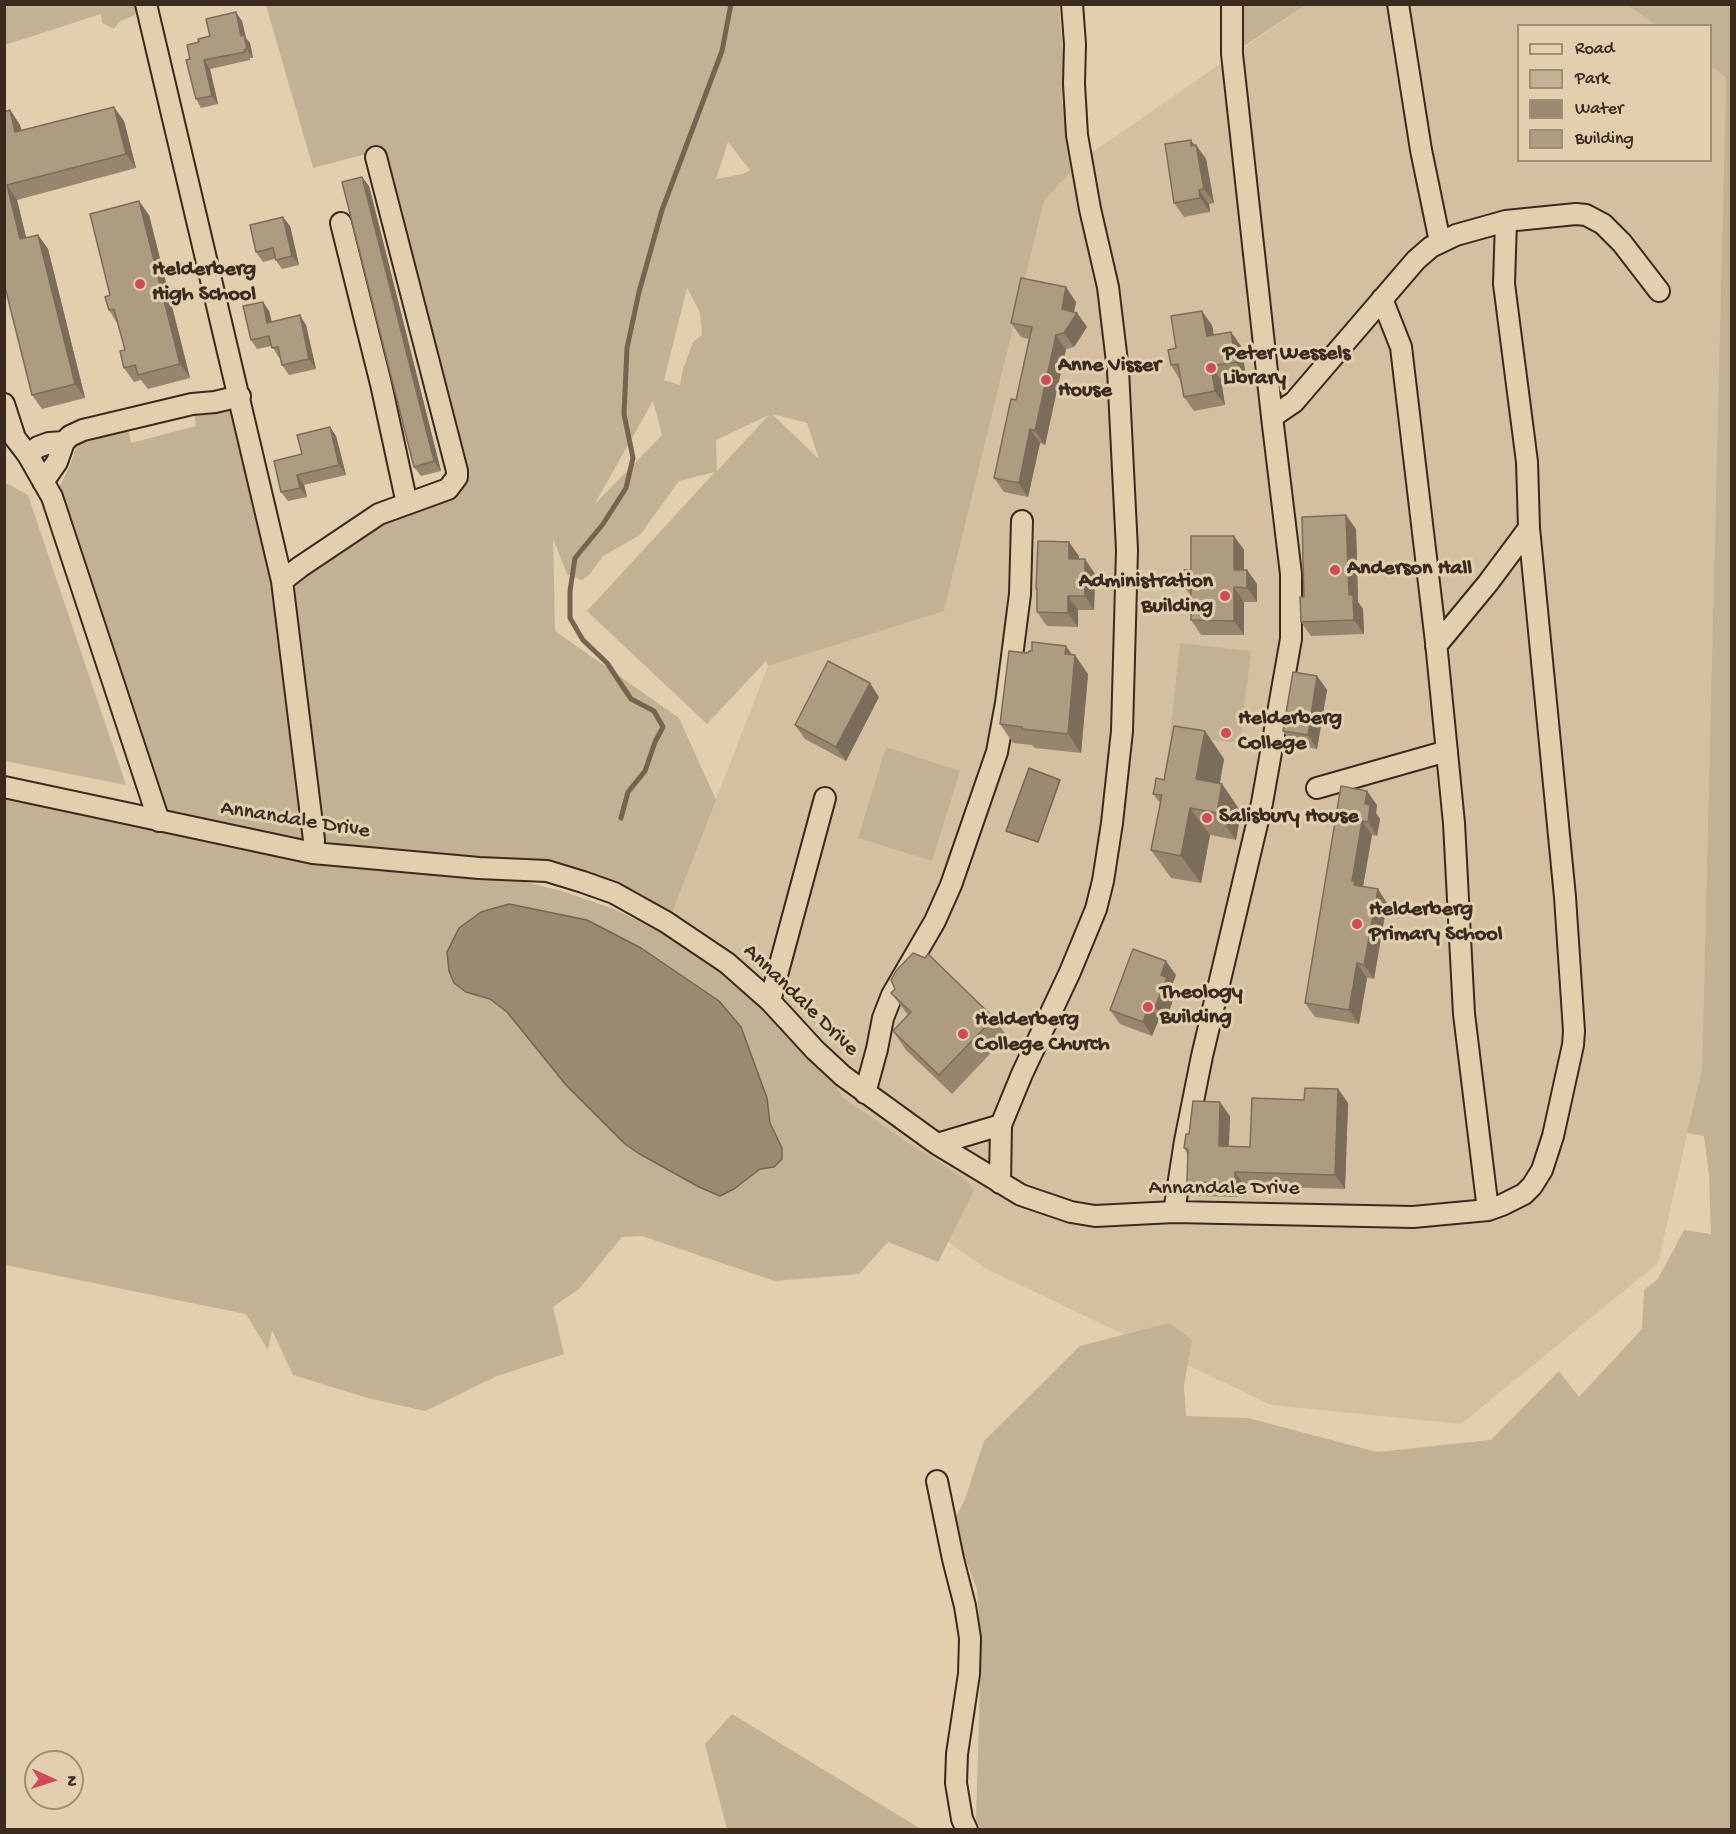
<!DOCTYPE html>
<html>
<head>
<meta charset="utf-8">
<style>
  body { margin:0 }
  #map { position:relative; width:1736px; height:1834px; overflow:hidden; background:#e1cfad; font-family:"Gochi Hand",sans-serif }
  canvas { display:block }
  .frame { position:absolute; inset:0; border:6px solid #3b2a1e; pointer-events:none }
  .legend { position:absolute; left:1517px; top:24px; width:195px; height:138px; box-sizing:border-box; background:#e1cfad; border:2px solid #9f8d74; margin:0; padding:8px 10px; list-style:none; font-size:18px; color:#3b2a1e }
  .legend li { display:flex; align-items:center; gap:12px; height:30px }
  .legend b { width:30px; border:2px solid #9f8d74 }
  .north { position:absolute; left:24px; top:1750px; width:60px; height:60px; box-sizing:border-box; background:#e1cfad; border:2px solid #9f8d74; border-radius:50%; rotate:93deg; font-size:16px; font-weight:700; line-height:24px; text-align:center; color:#3b2a1e }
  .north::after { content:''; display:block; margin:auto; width:21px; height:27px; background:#d1495b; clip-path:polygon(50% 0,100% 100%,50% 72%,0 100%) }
</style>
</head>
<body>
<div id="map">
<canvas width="1736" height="1834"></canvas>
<div class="frame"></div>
<ul class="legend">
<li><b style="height:8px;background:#e1cfad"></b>Road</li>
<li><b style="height:16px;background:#c3b193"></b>Park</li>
<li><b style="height:16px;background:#9b8a71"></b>Water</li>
<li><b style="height:16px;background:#ae9c80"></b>Building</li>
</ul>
<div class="north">N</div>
</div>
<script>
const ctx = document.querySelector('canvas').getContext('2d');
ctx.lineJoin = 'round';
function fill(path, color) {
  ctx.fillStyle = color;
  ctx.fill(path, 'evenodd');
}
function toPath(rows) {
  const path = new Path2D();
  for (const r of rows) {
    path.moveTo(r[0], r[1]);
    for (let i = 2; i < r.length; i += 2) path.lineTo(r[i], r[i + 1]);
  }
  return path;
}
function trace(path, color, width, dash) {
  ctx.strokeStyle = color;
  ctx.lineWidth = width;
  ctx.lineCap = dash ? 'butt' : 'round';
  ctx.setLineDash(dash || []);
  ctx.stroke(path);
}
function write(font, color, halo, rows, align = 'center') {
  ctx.font = font + ' "Gochi Hand",sans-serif';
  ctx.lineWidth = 6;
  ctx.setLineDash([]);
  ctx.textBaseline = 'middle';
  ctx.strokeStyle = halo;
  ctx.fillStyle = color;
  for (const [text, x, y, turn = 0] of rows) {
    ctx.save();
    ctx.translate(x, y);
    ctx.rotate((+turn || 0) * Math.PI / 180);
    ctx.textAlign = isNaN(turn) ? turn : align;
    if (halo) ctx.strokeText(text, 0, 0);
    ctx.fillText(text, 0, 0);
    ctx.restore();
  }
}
const built = toPath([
  [1306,5,1627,5,1655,25,1518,26,1518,160,1710,160,1711,66,1726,77,1702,1069,1658,1263,1461,1424,1271,1405,985,1268,632,1015,768,666,944,610,1044,201,1081,160]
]);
const green = toPath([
  [102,4,103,6,103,4,138,5,135,15,119,22,114,29,102,23,101,14,5,45,4,5],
  [266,5,1059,5,1064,66,1062,104,1075,102,1081,160,1044,201,944,611,768,666,766,661,707,724,587,611,715,472,679,481,640,535,603,556,590,574,582,580,567,574,553,539,555,631,679,718,716,800,670,918,618,888,321,846,287,591,298,572,381,519,453,490,457,447,385,149,313,168],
  [728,142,750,170,743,174,716,179],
  [687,288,700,312,702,335,693,342,683,369,680,385,664,380],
  [653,401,662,435,594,505],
  [772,414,807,423,819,459],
  [769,415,717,471,716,440],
  [1232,5,1306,5,1232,54],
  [1627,5,1731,5,1731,1829,980,1829,976,1819,981,1654,977,1589,952,1525,965,1499,984,1441,1080,1346,1169,1323,1192,1340,1184,1386,1186,1416,1248,1418,1377,1452,1491,1440,1559,1371,1579,1397,1642,1329,1644,1290,1658,1279,1684,1230,1711,1234,1709,1175,1704,1136,1687,1133,1702,1069,1726,78,1711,66,1710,26,1655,25],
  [229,407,241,420,277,581,309,842,165,811,64,513,59,487,71,464,77,443,81,438,128,429,131,443,196,426,194,413],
  [4,482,28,495,126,785,5,761],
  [1180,643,1251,651,1240,743,1170,735],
  [886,747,960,771,932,861,858,838],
  [5,790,399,865,399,872,509,878,562,891,614,909,671,937,697,954,752,1000,772,1009,815,1050,843,1098,910,1144,966,1180,974,1191,938,1262,888,1242,859,1274,775,1281,642,1236,622,1237,579,1289,553,1307,564,1354,497,1376,425,1411,368,1398,293,1375,272,1330,268,1350,246,1314,5,1265],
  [587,920,641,948,719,1001,767,1098,770,1123,778,1139,774,1167,760,1168,751,1176,593,1111,566,1085,507,1012,490,999,466,992,454,983,449,971,447,952],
  [732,1714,921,1829,727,1829,705,1744]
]);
const water = toPath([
  [1029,768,1060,780,1038,842,1006,831,1029,768],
  [509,904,587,920,641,948,719,1001,741,1027,767,1098,770,1123,782,1148,782,1159,774,1167,760,1169,734,1189,720,1196,699,1187,638,1153,625,1144,566,1085,507,1012,490,999,466,992,454,983,449,971,447,952,459,928,481,912,509,904]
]);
const stream = toPath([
  [621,818,628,792,645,771,655,742,663,727,654,711,631,699,607,663,583,640,570,618,570,591,575,558,603,524,626,488,633,458,624,414,627,348,639,292,662,210,722,51,731,4]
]);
const minor = toPath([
  [146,4,282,581,314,840,313,853],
  [1232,4,1232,54,1272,417],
  [1398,4,1421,150,1440,242],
  [341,223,381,384,407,504],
  [1382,299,1401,347,1436,642,1454,823,1464,1014,1488,1210],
  [4,404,15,438,28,455,52,497,159,821],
  [28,455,38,447,49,443,64,442],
  [43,482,57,462,64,442,70,436,83,430,192,404,215,402,240,396],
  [282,581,300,567,379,514,448,489,457,477,457,471,376,157],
  [1436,646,1488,583,1529,528],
  [4,787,313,853,479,868,547,871,583,882,614,893,666,922,727,963,770,1001,815,1050,843,1076,937,1144,1021,1195,1071,1212,1095,1216,1174,1212,1413,1217,1488,1210,1502,1205,1524,1194,1532,1186,1542,1170,1553,1136,1573,1045,1574,1031,1565,897,1529,528,1527,462,1504,284,1506,221],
  [1317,788,1447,751],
  [770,1001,825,798],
  [865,1093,877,1049,883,1018,892,995,935,921,951,885,997,752,1006,703,1020,594,1022,521],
  [937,1144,1001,1125],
  [1000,1183,1001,1125,1022,1074,1070,972,1096,909,1103,881,1112,823,1122,731,1127,550,1118,370,1108,287,1090,209,1077,135,1074,84,1075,44,1072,4],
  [1174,1212,1185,1141,1202,1056,1262,803,1291,639,1291,574,1272,417,1294,402,1416,260,1431,247,1456,235,1506,221,1576,214,1586,215,1603,224,1622,243,1659,291],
  [937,1481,953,1559,965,1606,970,1638,969,1674,957,1754,956,1783,962,1819,967,1830]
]);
const wall = toPath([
  [242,21,246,38,250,43,253,58,250,58,250,60,210,69,218,104,201,108,196,99,190,59,199,42],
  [10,110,20,125,21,130,124,121,136,168,17,200,26,238,38,235,48,249,85,398,42,409,32,395,4,283,4,112],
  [1196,145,1206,159,1214,203,1209,204,1210,212,1184,217,1174,203],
  [369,186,441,471,421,476,414,467],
  [149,215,190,378,148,389,141,380,134,382,124,368,125,350,117,323,109,310,110,295],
  [290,226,299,265,282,269,275,259,263,262,256,252],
  [263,302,269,311,272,322,306,325,316,369,289,375,282,365,280,357,279,358,272,346,257,349,251,340],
  [1076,302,1074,312,1077,313,1087,327,1074,347,1066,349,1045,445,1040,443,1028,497,1004,492,994,478,1016,400,1029,339,1021,337,1011,323],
  [1212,325,1214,335,1241,346,1246,376,1221,380,1225,405,1194,411,1184,397,1180,380,1171,365,1176,348],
  [330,427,336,436,346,475,304,485,307,497,288,501,281,492,302,454],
  [1356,529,1358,602,1363,609,1364,634,1311,636,1301,622,1304,597],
  [1234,536,1244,550,1244,570,1247,570,1257,584,1257,602,1244,602,1244,635,1201,635,1191,620,1191,596,1184,586,1191,570],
  [1079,556,1079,559,1095,574,1094,610,1078,610,1078,627,1047,626,1037,612,1037,592,1036,589],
  [1028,653,1072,655,1088,674,1081,753,1035,748,1032,745,1013,743,1000,724],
  [1317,676,1327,690,1317,749,1293,745,1283,731],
  [879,697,846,761,805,739,795,725],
  [1205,731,1224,759,1220,784,1222,784,1241,812,1236,840,1210,835,1201,883,1171,878,1151,850,1160,803,1153,794],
  [1341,786,1377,805,1376,813,1380,819,1377,836,1372,835,1363,886,1387,903,1374,979,1367,978,1359,1024,1315,1017,1305,1003],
  [1176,975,1172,985,1176,992,1165,1022,1159,1019,1152,1036,1120,1024,1110,1010],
  [895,989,994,1018,1007,1036,952,1094,906,1050,893,1031,908,1015,905,1011,891,993],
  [1338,1089,1348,1103,1345,1189,1245,1186,1245,1197,1197,1196,1187,1182,1188,1155,1184,1148,1189,1134,1230,1116,1229,1146,1250,1147,1304,1100]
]);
const shadedWall = toPath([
  [236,12,242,21,246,38,250,43,253,58,247,49,241,36],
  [204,60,210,69,218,104,212,96],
  [114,107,124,121,136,168,126,154],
  [10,110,20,125,25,146,15,132],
  [1191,140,1197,149,1196,145,1206,159,1214,203,1204,189,1191,146],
  [362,177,369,186,441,471,434,461],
  [7,185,17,200,30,253,20,239],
  [1199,190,1209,204,1210,212,1200,198],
  [139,201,149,215,190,378,180,364],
  [283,217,290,226,299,265,292,256],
  [38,235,48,249,85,398,75,384],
  [1066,287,1076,302,1072,321,1077,313,1087,327,1074,347,1064,333,1062,309],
  [263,302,269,311,274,332,267,323],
  [1202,311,1212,325,1216,350,1207,336],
  [300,315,306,325,316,369,309,359],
  [1231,332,1241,346,1246,376,1236,362],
  [1056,335,1066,349,1045,445,1035,431],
  [1211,366,1221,380,1225,405,1215,391],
  [330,427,336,436,346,475,339,465],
  [1030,429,1040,443,1028,497,1019,483],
  [297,475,304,485,307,497,300,488],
  [1346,515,1356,529,1358,602,1363,609,1364,634,1354,620,1349,595],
  [1234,536,1244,550,1244,584,1234,570],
  [1069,542,1079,556,1079,573,1069,559],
  [1085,559,1095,574,1094,610,1085,596],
  [1247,570,1257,584,1257,602,1247,588],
  [1234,587,1244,602,1244,635,1234,621],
  [1068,596,1078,610,1078,627,1068,613],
  [1066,646,1075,659,1075,655,1088,674,1081,753,1068,734,1065,654],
  [1317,676,1327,690,1317,749,1308,735],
  [870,683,879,697,846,761,836,747],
  [1205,731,1224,759,1215,807,1196,779],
  [1222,784,1241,812,1236,840,1217,813],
  [1367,791,1377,805,1376,813,1380,819,1377,836,1368,822,1365,804],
  [1190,808,1210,835,1201,883,1181,856],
  [1362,821,1372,835,1362,892,1364,899,1352,881],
  [1378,889,1387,903,1374,979,1364,965],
  [1166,961,1176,975,1172,985,1176,992,1165,1022,1155,1007,1161,975],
  [1357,963,1367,978,1359,1024,1349,1010],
  [1149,1005,1159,1019,1152,1036,1143,1022],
  [1338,1089,1348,1103,1345,1189,1335,1175],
  [1220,1102,1230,1116,1228,1160,1219,1146],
  [1235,1172,1245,1186,1245,1197,1235,1183]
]);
const building = toPath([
  [236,12,241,36,244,35,247,49,244,50,245,52,204,60,212,96,196,99,186,60,190,59,187,45,199,42,198,39,210,36,206,19,236,12],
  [114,107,126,154,7,185,20,239,38,235,75,384,32,395,4,283,4,112,10,110,15,132,114,107],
  [1191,140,1191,146,1196,145,1204,189,1199,190,1200,198,1174,203,1165,144,1191,140],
  [362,177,434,461,414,467,342,182,362,177],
  [139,201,180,364,138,375,135,365,124,368,120,351,125,350,114,309,109,310,105,297,110,295,90,214,139,201],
  [283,217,292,256,276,260,273,248,256,252,250,225,283,217],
  [1021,278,1066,287,1062,309,1077,313,1064,333,1056,335,1035,431,1030,429,1019,483,994,478,1011,399,1016,400,1032,327,1011,323,1021,278],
  [263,302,267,323,300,315,309,359,282,365,278,347,272,348,269,336,251,340,243,306,263,302],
  [1202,311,1207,336,1231,332,1236,362,1211,366,1215,391,1184,397,1178,364,1171,365,1168,350,1176,348,1171,316,1202,311],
  [330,427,339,465,297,475,300,488,281,492,274,461,302,454,297,435,330,427],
  [1346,515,1349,595,1353,595,1354,620,1301,622,1300,597,1304,597,1302,517,1346,515],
  [1191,536,1234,536,1234,570,1247,570,1247,588,1234,587,1234,621,1191,620,1191,586,1184,586,1183,577,1184,570,1191,570,1191,536],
  [1038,541,1069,542,1069,559,1085,559,1085,596,1068,596,1068,613,1037,612,1037,589,1036,589,1038,541],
  [1032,642,1066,646,1065,654,1075,655,1068,734,1022,729,1022,727,1000,724,1009,651,1028,653,1029,651,1032,651,1032,642],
  [828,661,870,683,836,747,795,725,828,661],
  [1293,672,1317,676,1308,735,1283,731,1293,672],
  [1174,726,1205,731,1196,779,1222,784,1217,813,1190,808,1181,856,1151,850,1162,795,1153,794,1155,786,1156,778,1164,780,1174,726],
  [1341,786,1367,791,1365,804,1370,805,1368,822,1362,821,1352,881,1355,881,1354,885,1378,889,1364,965,1357,963,1349,1010,1305,1003,1341,786],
  [1133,949,1166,961,1161,975,1167,978,1155,1007,1149,1005,1143,1022,1110,1010,1133,949],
  [913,953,925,958,928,954,994,1018,939,1075,893,1031,911,1012,891,993,895,989,891,980,896,971,913,953],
  [1305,1088,1338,1089,1335,1175,1235,1172,1235,1183,1187,1182,1188,1149,1184,1148,1186,1134,1189,1134,1193,1101,1220,1102,1219,1146,1250,1147,1252,1098,1304,1100,1305,1088]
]);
const markers = [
  [140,284,6,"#d1495b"],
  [1211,368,6,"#d1495b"],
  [1046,380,6,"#d1495b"],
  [1335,570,6,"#d1495b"],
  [1225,596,6,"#d1495b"],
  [1226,733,6,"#d1495b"],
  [1207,818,6,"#d1495b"],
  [1357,924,6,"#d1495b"],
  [1148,1007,6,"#d1495b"],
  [963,1034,6,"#d1495b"]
];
const poiNames = [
  ["Helderberg",152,271],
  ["High School",152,296],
  ["Peter Wessels",1223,355],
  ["Library",1223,380],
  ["Anne Visser",1058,367],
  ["House",1058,392],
  ["Anderson Hall",1347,570],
  ["Administration",1213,583,"right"],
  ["Building",1213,608,"right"],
  ["Helderberg",1238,720],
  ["College",1238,745],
  ["Salisbury House",1219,818],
  ["Helderberg",1369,911],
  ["Primary School",1369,936],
  ["Theology",1160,994],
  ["Building",1160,1019],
  ["Helderberg",975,1021],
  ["College Church",975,1046]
];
const streetNames = [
  ["Annandale Drive",295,821,9],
  ["Annandale Drive",800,1001,44],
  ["Annandale Drive",1224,1190]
];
fill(built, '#d2c0a0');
fill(green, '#c3b193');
fill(water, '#9b8a71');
trace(water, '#756450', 1.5);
trace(stream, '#756450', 5);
trace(minor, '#3b2a1e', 24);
trace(minor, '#e1cfad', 20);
fill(wall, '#96866e');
fill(shadedWall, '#7a6d5a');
fill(building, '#ae9c80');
trace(building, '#7a6d5a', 1.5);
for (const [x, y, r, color] of markers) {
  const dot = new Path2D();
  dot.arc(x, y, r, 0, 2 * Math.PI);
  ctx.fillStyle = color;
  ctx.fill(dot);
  trace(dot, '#e1cfad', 2);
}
write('bold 22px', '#3b2a1e', '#e1cfad', poiNames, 'left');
write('22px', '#3b2a1e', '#e1cfad', streetNames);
</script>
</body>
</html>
